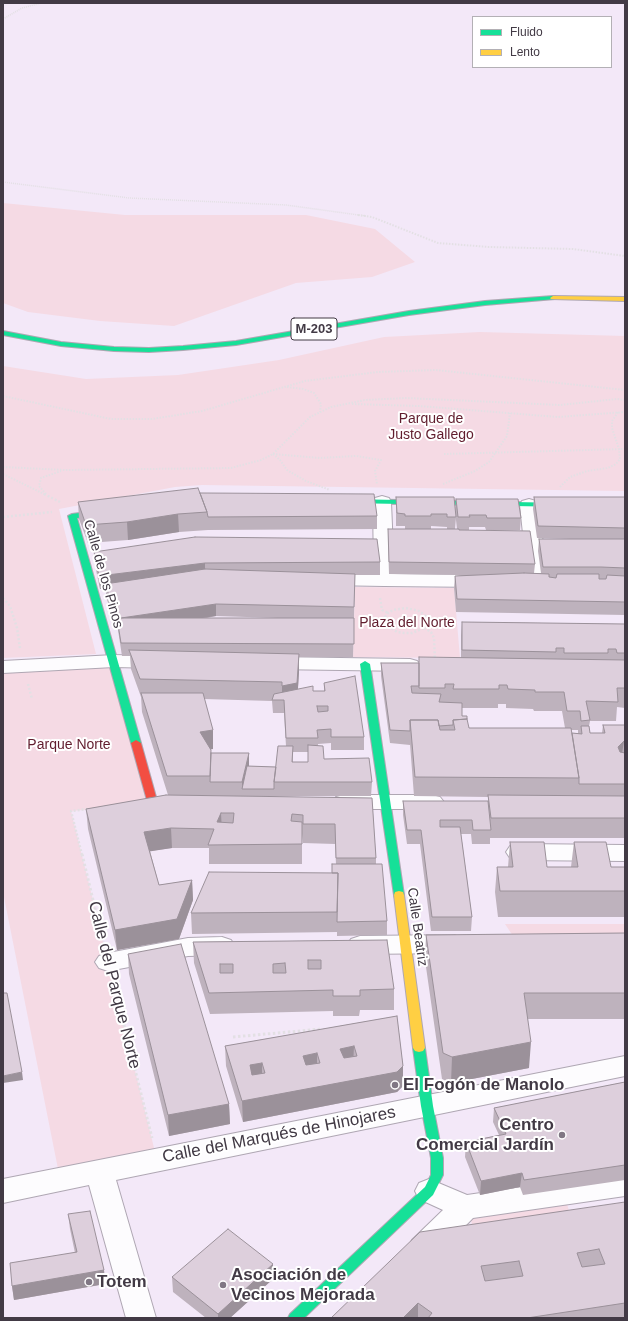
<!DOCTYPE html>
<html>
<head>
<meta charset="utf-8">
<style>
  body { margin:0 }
  #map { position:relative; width:628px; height:1321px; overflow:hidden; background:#f3e8f8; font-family:Arial,sans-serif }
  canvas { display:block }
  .frame { position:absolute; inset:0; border:4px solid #423a45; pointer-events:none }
  .legend { position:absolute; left:472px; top:16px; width:140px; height:52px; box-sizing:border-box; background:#fff; border:1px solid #b3b0b5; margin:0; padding:5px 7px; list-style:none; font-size:12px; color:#423a45 }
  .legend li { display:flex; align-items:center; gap:8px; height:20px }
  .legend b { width:20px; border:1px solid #b3b0b5 }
</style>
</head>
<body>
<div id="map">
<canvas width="628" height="1321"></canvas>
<div class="frame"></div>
<ul class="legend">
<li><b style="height:5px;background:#16e098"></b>Fluido</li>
<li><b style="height:5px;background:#ffcf43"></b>Lento</li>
</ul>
</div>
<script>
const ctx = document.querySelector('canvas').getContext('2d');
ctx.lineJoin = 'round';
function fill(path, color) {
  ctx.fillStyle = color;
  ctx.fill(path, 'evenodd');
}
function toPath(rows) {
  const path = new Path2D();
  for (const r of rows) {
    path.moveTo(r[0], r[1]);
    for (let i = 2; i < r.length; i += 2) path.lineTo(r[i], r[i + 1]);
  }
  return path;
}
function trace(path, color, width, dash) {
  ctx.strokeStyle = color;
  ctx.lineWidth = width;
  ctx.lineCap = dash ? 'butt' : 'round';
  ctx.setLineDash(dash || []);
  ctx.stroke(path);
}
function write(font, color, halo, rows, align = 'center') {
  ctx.font = font + ' Arial,sans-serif';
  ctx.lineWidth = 4;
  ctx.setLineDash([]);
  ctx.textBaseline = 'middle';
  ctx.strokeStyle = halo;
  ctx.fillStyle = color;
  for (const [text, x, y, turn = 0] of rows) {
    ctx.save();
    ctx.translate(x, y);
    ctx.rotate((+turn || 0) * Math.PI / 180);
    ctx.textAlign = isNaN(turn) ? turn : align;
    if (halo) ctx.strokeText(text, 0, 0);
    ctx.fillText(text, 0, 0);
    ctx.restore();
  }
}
const green = toPath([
  [3,203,125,215,306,215,375,229,415,262,372,277,296,283,174,326,100,321,28,312,3,303],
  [480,332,625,336,625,491,202,485,175,487,59,509,96,654,3,658,3,366,86,379,178,375,279,360,384,337],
  [355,587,454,588,460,658,353,657],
  [114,661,153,804,71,811,157,1160,60,1179,3,892,3,667],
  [505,924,625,924,625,934,513,936],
  [566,1200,569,1211,472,1225,470,1215]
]);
const pathFar3 = toPath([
  [3,19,22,8,42,3],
  [3,182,129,198,286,205,366,216]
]);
const pathFar2 = toPath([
  [358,215,372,217,438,243,489,247,573,249,625,256],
  [287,387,303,389,314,393,321,404,320,412],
  [3,396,111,419,152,419,202,411,305,381,378,372,436,370,625,390],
  [352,404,419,406,558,417,625,412],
  [273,454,320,458,356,456,381,460,375,471,377,484],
  [273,454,280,460,287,470,306,481,330,490],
  [444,454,625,449],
  [3,467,65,470,231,468,261,460,273,454,310,417,331,407,365,400,406,398,560,405,617,399,625,400],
  [3,474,46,495],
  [443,484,475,471,489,462,507,436,510,413],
  [560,487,570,477,587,471,608,468,616,464,620,459,619,449,612,428,612,421,618,412],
  [46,494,39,486,41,478,61,471]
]);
const pathFar1 = toPath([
  [44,494,60,502],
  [3,517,52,512],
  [3,598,10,606,17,628,20,648],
  [380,598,382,610,388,613],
  [406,608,419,611,427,617,428,621,424,628,412,633,404,633,397,632,387,625,385,617,388,613,393,610,406,608],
  [424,628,431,632,434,638,435,660,434,659],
  [28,684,32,699],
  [82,855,71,811,88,809]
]);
const path = toPath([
  [82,854,103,942],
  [113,981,152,1138],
  [233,1037,322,1029]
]);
const street = toPath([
  [382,496,389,498,391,502,394,574,484,575,491,577,494,581,491,585,484,587,384,586,327,585,320,583,317,579,320,575,327,573,374,574,373,502,375,498,382,496],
  [529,499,536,501,538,505,548,582,545,586,538,588,531,586,528,582,520,505,522,501,529,499],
  [114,655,158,656,165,658,169,662,165,666,158,668,114,667,3,673,3,661,114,655],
  [271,657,410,659,417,661,421,665,417,669,410,671,271,669,264,667,260,663,264,659,271,657],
  [344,795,432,795,440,797,444,802,440,807,432,809,344,809,336,807,332,802,336,797,344,795],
  [518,844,625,845,625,861,518,860,510,858,506,852,510,846,518,844],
  [454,935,463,938,467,944,463,950,454,953,360,954,351,951,347,945,351,939,360,936,454,935],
  [222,937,231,940,235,946,231,952,222,955,188,956,108,971,99,968,95,962,99,956,108,953,188,938,222,937],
  [625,1056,625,1076,116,1180,156,1318,126,1318,89,1185,3,1203,3,1179,625,1056],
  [625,1172,625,1196,473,1218,434,1258,423,1261,412,1258,408,1249,412,1240,443,1210,419,1199,415,1191,419,1183,429,1179,467,1195,625,1172]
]);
const fast = toPath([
  [553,296,556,298,555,299,485,305,409,315,236,345,183,350,149,352,114,351,61,346,3,335,3,331,61,342,114,347,149,348,183,346,236,341,409,311,485,301,553,296],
  [343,499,625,504,625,508,346,503,342,501,343,499],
  [109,509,113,511,112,513,77,518,141,743,136,746,131,743,68,516,72,514,109,509],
  [365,661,370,664,404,895,403,898,399,899,395,898,394,895,360,664,365,661],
  [419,1044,423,1045,425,1048,433,1106,443,1158,443,1175,433,1195,304,1318,288,1318,290,1314,425,1187,431,1175,431,1158,421,1106,413,1048,415,1045,419,1044]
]);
const slow = toPath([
  [553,296,625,297,625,301,551,299,550,298,553,296],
  [399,891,403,892,404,895,425,1048,423,1051,419,1052,415,1051,413,1048,394,895,395,892,399,891]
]);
const jam = toPath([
  [136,740,141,743,158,804,157,806,149,806,148,804,131,743,136,740]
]);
const wall = toPath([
  [200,493,377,516,377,529,208,530,179,532,128,540,88,543,79,519,78,502],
  [396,497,456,517,455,529,457,529,455,511,456,499,521,518,520,530,486,530,485,527,469,527,469,530,459,530,535,564,534,573,541,573,538,551,539,539,570,539,537,538,533,509,534,497,625,497,625,615,456,612,454,588,455,576,462,575,389,574,388,541,388,529,447,529,447,527,431,526,431,529,405,529,405,526,396,526],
  [94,552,380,562,380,575,355,575,353,657,299,657,299,672,298,689,313,691,324,691,324,683,364,737,364,750,331,750,331,743,318,744,318,745,324,759,372,782,371,796,229,796,372,798,376,858,376,864,387,921,387,935,337,936,337,932,192,934,191,913,332,873,336,864,335,844,303,843,302,834,302,864,209,864,209,848,172,848,150,851,159,885,192,880,193,900,179,939,117,950,88,829,86,809,168,795,142,712,141,697,131,669,130,656,122,656,118,630,106,597,106,588,100,589,95,565],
  [216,616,277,618,207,618],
  [204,699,272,701,273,713,284,713,286,746,276,767,249,766,249,753,211,753,211,749,213,749,213,730],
  [293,752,308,752,308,762,293,762],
  [462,622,625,624,625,708,617,707,616,721,590,721,589,726,590,733,602,733,603,725,625,725,625,838,490,838,490,844,472,844,471,834,461,834,472,917,471,931,431,931,420,844,407,844,403,815,403,801,488,801,488,797,414,796,410,744,410,745,390,743,381,676,381,663,419,663,461,658,461,635],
  [498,704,506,704,506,708,533,709,534,711,562,711,565,728,469,728,462,716,462,708,498,708],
  [571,730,578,730,578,733,572,733],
  [510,842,547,867,571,867,574,842,611,867,625,867,625,917,498,917,495,892,497,867,508,867],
  [625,933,625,1019,528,1019,529,1068,451,1083,442,1079,425,960,426,935],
  [387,940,394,989,394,1010,360,1010,359,1016,333,1016,333,1011,210,1014,194,963,193,942],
  [128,954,229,1104,230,1124,169,1136,129,974],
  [397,1016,403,1066,403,1086,397,1092,243,1122,226,1066,225,1046],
  [625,1082,625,1180,523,1195,520,1187,480,1195,465,1157,466,1142,499,1135,493,1122,494,1108],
  [625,1202,625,1318,331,1318],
  [68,1214,104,1270,105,1284,14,1300,12,1286,75,1253,70,1229],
  [172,1277,273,1279,230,1318,206,1318,173,1292]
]);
const shadedWall = toPath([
  [178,514,179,532,128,540,127,522],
  [205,563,205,576,105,584,106,588,100,589,99,576],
  [216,604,216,616,121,630,121,618],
  [299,654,299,672,297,702,282,700,282,686],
  [213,730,213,749,201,751,200,732],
  [624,741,622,754,617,760,618,747],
  [249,753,249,767,242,789,242,782],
  [221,813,222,833,217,822],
  [171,828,172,848,146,852,144,832],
  [192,880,193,900,179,939,117,950,115,930],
  [531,1042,529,1068,451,1083,452,1057],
  [354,1046,353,1067,340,1069,340,1049],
  [317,1053,317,1074,303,1076,303,1056],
  [262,1063,262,1083,250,1086,250,1065],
  [403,1066,403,1086,397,1092,243,1122,242,1101],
  [22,1072,23,1080,3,1083,3,1076],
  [229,1104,230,1124,169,1136,168,1115],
  [522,1173,520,1187,480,1195,481,1181],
  [273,1264,273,1279,230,1318,218,1318,218,1314],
  [104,1270,105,1284,14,1300,12,1286],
  [418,1303,418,1318,403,1318]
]);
const building = toPath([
  [198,488,207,512,178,514,127,522,86,525,78,502,198,488],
  [200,493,374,494,377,516,208,517,207,512,200,493],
  [396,497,454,497,456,517,447,517,447,514,431,514,431,516,405,516,405,514,397,513,396,497],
  [534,497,625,497,625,528,538,526,534,497],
  [456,499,518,499,521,518,487,518,486,515,469,515,470,517,458,517,456,499],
  [388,529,459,529,459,530,530,531,535,564,389,562,388,529],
  [195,537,377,539,380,562,205,563,99,576,94,552,195,537],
  [539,539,625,539,625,568,601,567,543,567,539,539],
  [205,569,355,574,354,607,216,604,121,618,354,618,354,644,121,643,117,618,105,584,205,569],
  [524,573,549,574,549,577,556,578,557,574,599,574,599,579,606,579,607,575,625,576,625,602,457,599,455,576,524,573],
  [462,622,625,624,625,653,617,653,616,649,608,649,608,653,564,653,564,648,556,648,556,652,462,650,462,622],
  [129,650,299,654,297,683,282,686,282,682,140,679,129,650],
  [419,657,625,660,625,688,617,688,618,702,586,701,590,720,581,721,580,711,567,711,564,692,535,692,535,690,508,689,507,685,499,685,499,689,453,689,454,684,445,684,445,688,419,688,419,657],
  [381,663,419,663,419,686,411,686,412,693,441,694,439,702,462,703,462,716,467,716,467,719,453,720,453,725,439,726,438,720,410,720,410,731,390,730,381,663],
  [355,676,364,737,331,737,331,729,317,730,318,738,286,738,284,700,272,700,274,694,313,686,313,691,325,691,324,683,355,676],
  [317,706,328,706,328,711,318,712,317,706],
  [141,693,203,693,213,730,200,732,211,750,210,776,167,776,141,693],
  [467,719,469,728,571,728,579,778,415,777,410,720,438,720,440,730,455,730,453,720,467,719],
  [603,725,625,725,625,741,624,741,618,747,620,752,625,753,625,784,579,784,579,778,572,733,582,734,581,726,589,726,590,733,605,733,603,725],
  [308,745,323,746,324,759,369,758,372,782,274,782,278,746,293,746,292,762,308,762,308,745],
  [211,753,249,753,242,782,210,782,211,753],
  [247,766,276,767,274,782,274,789,242,789,247,766],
  [166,795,372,798,376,858,336,858,335,824,303,824,303,815,292,814,291,821,302,822,302,844,208,845,214,829,171,828,144,832,159,885,192,880,177,919,115,930,86,809,166,795],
  [221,813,234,813,233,823,217,822,221,813],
  [488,795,625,796,625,818,491,818,488,795],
  [403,801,488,801,491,830,473,830,472,820,440,820,440,827,460,827,472,917,432,917,421,830,407,830,403,801],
  [510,842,544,842,547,867,578,867,574,842,606,842,611,867,625,867,625,891,500,891,497,867,513,867,510,842],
  [332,864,382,864,387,921,337,922,338,873,332,873,332,864],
  [209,872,338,873,337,912,191,913,209,872],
  [625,933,625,993,524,993,531,1042,452,1057,443,1053,426,935,625,933],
  [387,940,394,989,360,990,360,996,333,996,333,990,209,993,193,942,387,940],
  [308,960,321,960,321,969,308,969,308,960],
  [285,963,286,973,273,973,273,964,285,963],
  [220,964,233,964,233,973,220,973,220,964],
  [181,944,229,1104,168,1115,128,954,181,944],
  [3,993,7,993,22,1072,3,1076,3,993],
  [397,1016,403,1066,397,1072,242,1101,225,1046,397,1016],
  [354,1046,357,1056,344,1058,340,1049,354,1046],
  [317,1053,320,1063,306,1065,303,1056,317,1053],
  [262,1063,265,1073,252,1075,250,1065,262,1063],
  [625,1082,625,1165,524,1180,522,1173,481,1181,466,1142,506,1134,494,1108,625,1082],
  [625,1202,625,1303,527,1318,428,1318,432,1313,418,1303,403,1318,331,1318,420,1232,625,1202],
  [599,1249,605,1264,582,1267,577,1253,599,1249],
  [519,1261,523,1276,485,1281,481,1266,519,1261],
  [90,1211,104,1270,12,1286,10,1263,77,1252,68,1214,90,1211],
  [228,1229,273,1264,218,1314,172,1277,228,1229]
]);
const markers = [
  [395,1085,4,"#807784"],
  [562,1135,4,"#807784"],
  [89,1282,4,"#807784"],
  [223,1285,4,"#807784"]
];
const shields = [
  [314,329,46]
];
const shieldNames = [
  ["M-203",314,329]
];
const parkNames = [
  ["Parque de",431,419],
  ["Justo Gallego",431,435],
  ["Plaza del Norte",407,623],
  ["Parque Norte",69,745]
];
const streetNames = [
  ["Calle de los Pinos",103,574,74],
  ["Calle Beatriz",417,927,82]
];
const nearStreetnames = [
  ["Calle del Parque Norte",114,985,76],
  ["Calle del Marqués de Hinojares",279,1135,-11]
];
const nearPoinames = [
  ["El Fogón de Manolo",403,1085],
  ["Centro",554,1125,"right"],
  ["Comercial Jardín",554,1145,"right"],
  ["Asociación de",231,1275],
  ["Vecinos Mejorada",231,1295],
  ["Totem",97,1282]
];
fill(green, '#f5dae4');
trace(street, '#afa7b3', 2);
trace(fast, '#afa7b3', 2);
trace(slow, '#afa7b3', 2);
trace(jam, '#afa7b3', 2);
trace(pathFar3, '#e3e0e4', 1.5, [1, 1]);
trace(pathFar2, '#e3e0e4', 2, [1.5, 1.5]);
trace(pathFar1, '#e3e0e4', 2.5, [2, 2]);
trace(path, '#e3e0e4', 3, [2.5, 2.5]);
fill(street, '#fdfcfe');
fill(fast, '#16e098');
fill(slow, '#ffcf43');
fill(jam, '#f24e42');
fill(wall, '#beb2bd');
fill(shadedWall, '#9b919a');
fill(building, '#ddcfdc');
trace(building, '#9b919a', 1);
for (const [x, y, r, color] of markers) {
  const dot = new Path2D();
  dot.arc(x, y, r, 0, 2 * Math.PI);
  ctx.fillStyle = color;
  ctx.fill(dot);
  trace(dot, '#fff', 1.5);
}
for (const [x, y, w] of shields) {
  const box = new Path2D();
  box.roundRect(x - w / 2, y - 11, w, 22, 3);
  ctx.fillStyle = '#fff';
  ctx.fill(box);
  trace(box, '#423a45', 1);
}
write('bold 13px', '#423a45', null, shieldNames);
write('14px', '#611d2e', '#fff', parkNames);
write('14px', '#423a45', '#fff', streetNames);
write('17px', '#423a45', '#fff', nearStreetnames);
write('bold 17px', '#423a45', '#fff', nearPoinames, 'left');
</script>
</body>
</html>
